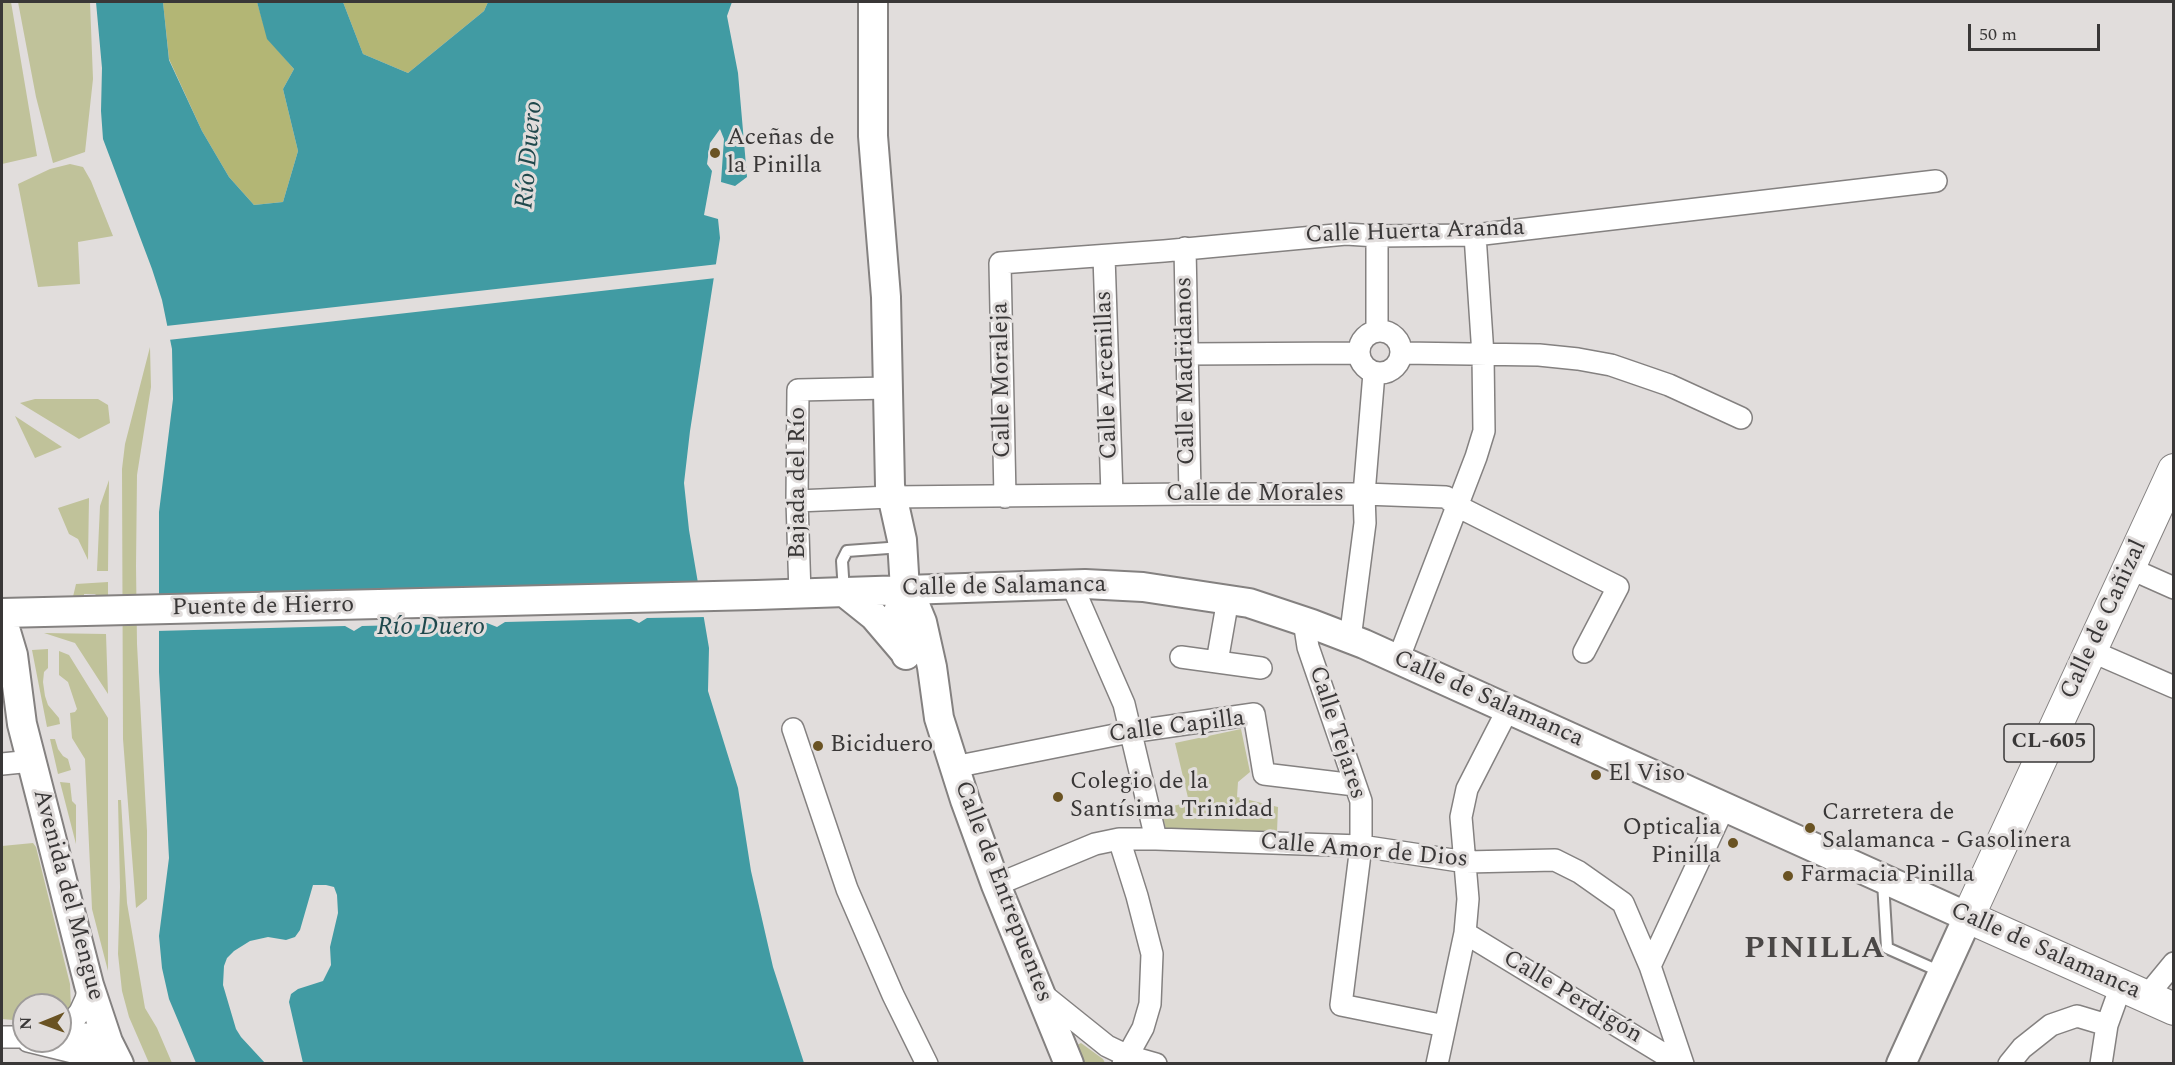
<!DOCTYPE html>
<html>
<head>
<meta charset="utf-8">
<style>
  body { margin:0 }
  #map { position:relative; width:2175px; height:1065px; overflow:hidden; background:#e1dddc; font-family:Spectral,serif }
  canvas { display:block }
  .frame { position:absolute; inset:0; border:3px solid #393737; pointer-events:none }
  .north { position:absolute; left:12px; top:993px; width:60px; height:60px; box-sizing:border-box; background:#e1dddc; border:2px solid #9e9b9a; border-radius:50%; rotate:269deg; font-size:16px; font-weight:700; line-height:24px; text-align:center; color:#393737 }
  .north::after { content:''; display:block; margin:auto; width:21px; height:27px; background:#6a5323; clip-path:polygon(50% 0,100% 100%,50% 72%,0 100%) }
  .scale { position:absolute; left:1968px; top:24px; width:132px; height:27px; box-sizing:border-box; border:3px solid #393737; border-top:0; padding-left:8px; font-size:18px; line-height:21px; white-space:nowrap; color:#393737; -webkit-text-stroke:4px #e1dddc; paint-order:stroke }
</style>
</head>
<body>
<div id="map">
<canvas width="2175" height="1065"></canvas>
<div class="frame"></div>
<div class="north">N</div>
<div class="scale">50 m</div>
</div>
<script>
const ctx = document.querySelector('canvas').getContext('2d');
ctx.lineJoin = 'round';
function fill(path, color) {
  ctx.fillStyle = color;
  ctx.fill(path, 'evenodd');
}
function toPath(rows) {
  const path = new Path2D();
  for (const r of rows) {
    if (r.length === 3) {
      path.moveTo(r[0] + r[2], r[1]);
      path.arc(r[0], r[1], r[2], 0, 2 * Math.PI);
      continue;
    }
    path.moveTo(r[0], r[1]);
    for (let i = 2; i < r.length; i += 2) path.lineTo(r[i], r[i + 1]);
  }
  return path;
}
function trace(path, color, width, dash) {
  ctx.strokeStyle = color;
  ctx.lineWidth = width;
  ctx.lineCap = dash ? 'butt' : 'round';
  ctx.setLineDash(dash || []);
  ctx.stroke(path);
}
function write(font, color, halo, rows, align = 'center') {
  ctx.font = font + ' Spectral,serif';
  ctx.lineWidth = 6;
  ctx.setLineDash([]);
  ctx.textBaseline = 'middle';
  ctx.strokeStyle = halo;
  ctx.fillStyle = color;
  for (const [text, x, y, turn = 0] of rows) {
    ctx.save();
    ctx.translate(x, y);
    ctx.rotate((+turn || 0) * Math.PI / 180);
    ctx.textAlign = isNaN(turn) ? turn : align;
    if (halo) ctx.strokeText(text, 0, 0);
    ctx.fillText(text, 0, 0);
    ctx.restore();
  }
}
const green = toPath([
  [2,2,11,2,37,156,2,164],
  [18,2,90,2,93,79,85,152,53,163,36,97],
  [70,164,83,167,91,181,113,236,78,242,80,284,38,287,18,184,50,169],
  [150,347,151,387,137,475,136,566,137,644,147,831,147,899,136,908,123,739,122,469,125,444],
  [35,399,98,399,108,405,110,423,79,439,20,403],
  [15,416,62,447,35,458],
  [109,480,108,571,97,571,100,506],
  [89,498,88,560,78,539,69,534,58,508],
  [108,582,108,598,99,598,95,594,84,594,84,601,72,601,76,584],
  [44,633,106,634,108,694,75,643],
  [48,649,48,668,44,672,43,682,45,696,48,705,59,718,60,724,47,727,32,650],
  [59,651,69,655,108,718,108,971,92,909,85,759,72,738,70,713,75,712,77,709,68,682,59,675],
  [1241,729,1250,772,1238,782,1237,797,1278,807,1277,832,1167,834,1161,809,1189,802,1175,743],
  [50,739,55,739,58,749,63,756,68,759,71,770,58,774],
  [60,782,70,783,72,801,76,805,76,844],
  [118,800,121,800,127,903,145,1008,157,1028,172,1063,149,1063,129,1017,122,991,118,954,120,887],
  [33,843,36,847,70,984,71,1008,60,1012,60,1005,24,1005,24,1021,2,1019,2,846],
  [1081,1043,1103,1059,1105,1063,1081,1063,1075,1046]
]);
const forest = toPath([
  [163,2,257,2,268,39,294,69,283,89,298,151,283,202,254,205,229,177,202,131,169,59],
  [343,2,488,2,484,11,408,73,363,54]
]);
const water = toPath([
  [96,2,163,2,169,60,202,131,229,177,254,205,283,202,298,151,283,89,294,69,267,39,257,2,343,2,363,54,408,73,484,11,488,2,732,2,727,16,738,73,747,177,735,186,721,182,724,139,720,129,710,143,707,164,712,171,704,215,718,219,720,238,690,431,684,483,689,530,709,648,708,691,738,788,751,871,773,967,804,1063,303,1063,289,1002,291,994,298,989,323,981,331,965,330,947,338,913,337,895,334,887,326,885,313,885,300,930,295,937,286,940,268,937,250,941,234,951,227,958,224,966,223,985,236,1029,241,1037,265,1063,196,1063,169,999,162,968,159,936,169,858,159,672,159,512,173,399,172,349,162,300,152,269,103,139,101,111,102,68]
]);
const pier = toPath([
  [719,264,716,278,168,340,166,326],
  [701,583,706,617,647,618,639,623,631,619,505,622,497,627,487,623,362,626,354,631,345,626,156,631,156,597]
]);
const lane = toPath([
  [844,592,842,561,847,551,902,547],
  [1883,882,1887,948,1941,972]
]);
const street = toPath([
  [1377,236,1377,329],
  [1185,248,1190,494],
  [1104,256,1112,495],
  [1380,352,21],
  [1402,353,1539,355,1578,359,1611,365,1669,385,1741,418],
  [1187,354,1358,353],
  [1005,497,1000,263,1164,251,1346,234,1377,236,1475,235,1936,181],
  [797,501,891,497,1190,494,1364,494,1446,497,1457,506,1618,587,1584,652],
  [2129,568,2174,588],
  [1072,585,1124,704,1156,839],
  [800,594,797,501,798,390,888,388],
  [1304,621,1308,647,1361,801,1361,846,1341,1005,1445,1026],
  [1350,639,1365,523,1364,494,1374,373],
  [2091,651,2174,687],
  [1181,657,1261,668],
  [1398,660,1476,457,1484,431,1483,355,1475,235],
  [1217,662,1228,599],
  [793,729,847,889,893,995,927,1064],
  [2,764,32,761],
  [954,767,1130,732,1254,714,1264,774,1355,785],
  [1119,839,1137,896,1152,954,1150,1004,1143,1028,1123,1064],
  [996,885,1095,844,1119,839,1156,839,1361,846,1466,862,1555,860,1579,872,1623,903,1650,966,1683,1064],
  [1465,933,1680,1064],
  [1650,966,1724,807],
  [1041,993,1107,1046,1128,1056,1156,1064],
  [2146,997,2174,963],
  [60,1031,71,1023,80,1012,86,999,89,985],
  [60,1033,86,1034,102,1038,108,1042,103,1049],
  [2,1037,24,1037],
  [28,1041,77,1053,99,1056,115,1064],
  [1437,1064,1465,933,1468,899,1461,817,1467,789,1508,709],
  [2009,1064,2022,1048,2051,1025,2077,1016,2107,1025],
  [2101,1064,2107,1025,2121,986]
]);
const secondary = toPath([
  [873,2,873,136,886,297,890,486,902,540,905,590,898,612,898,626,900,640,906,655],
  [905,590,915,605,922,622,932,667,939,718,965,800,996,885,1069,1064],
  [844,592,874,616,903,650],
  [2,613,756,595,1085,584,1143,587,1249,603,1312,624,1364,644,1968,917,1901,1064],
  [2,618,13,655,22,724,89,985,108,1042,119,1064]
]);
const primary = toPath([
  [2174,470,1968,917,2174,1009]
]);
const markers = [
  [715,153,6,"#6a5323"],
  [818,746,6,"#6a5323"],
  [1596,775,6,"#6a5323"],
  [1058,797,6,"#6a5323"],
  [1810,828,6,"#6a5323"],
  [1733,843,6,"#6a5323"],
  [1788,876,6,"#6a5323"]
];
const shields = [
  [2049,743,90]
];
const shieldNames = [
  ["CL-605",2049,743]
];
const poiNames = [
  ["Aceñas de",727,139],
  ["la Pinilla",727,167],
  ["Biciduero",830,746],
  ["El Viso",1608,775],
  ["Colegio de la",1070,783],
  ["Santísima Trinidad",1070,811],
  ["Carretera de",1822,814],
  ["Salamanca - Gasolinera",1822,842],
  ["Opticalia",1721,829,"right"],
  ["Pinilla",1721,857,"right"],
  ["Farmacia Pinilla",1800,876]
];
const streetNames = [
  ["Calle Huerta Aranda",1415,233,-2],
  ["Calle Madridanos",1187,371,-91],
  ["Calle Arcenillas",1108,375,-92],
  ["Calle Moraleja",1003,380,-91],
  ["Bajada del Río",799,483,-90],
  ["Calle de Morales",1255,495],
  ["Calle de Salamanca",1004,588,-1],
  ["Puente de Hierro",263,608,-1],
  ["Calle de Cañizal",2105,620,-65],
  ["Calle de Salamanca",1488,700,24],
  ["Calle Capilla",1177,728,-7],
  ["Calle Tejares",1336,733,72],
  ["Calle Amor de Dios",1364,852,5],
  ["Calle de Entrepuentes",1002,892,69],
  ["Avenida del Mengue",67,895,75],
  ["Calle de Salamanca",2045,952,24],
  ["Calle Perdigón",1572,998,31]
];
const waterNames = [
  ["Río Duero",531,155,-85],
  ["Río Duero",431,629]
];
const districtNames = [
  ["PINILLA",1815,951]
];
fill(green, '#c0c29a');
fill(forest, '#b3b675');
fill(water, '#419ba3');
fill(pier, '#e1dddc');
trace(lane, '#848180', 14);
trace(street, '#848180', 24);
trace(secondary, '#848180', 32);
trace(primary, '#848180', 34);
trace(lane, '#fff', 10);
trace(street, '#fff', 21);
trace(secondary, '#fff', 28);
trace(primary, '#fff', 32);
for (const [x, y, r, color] of markers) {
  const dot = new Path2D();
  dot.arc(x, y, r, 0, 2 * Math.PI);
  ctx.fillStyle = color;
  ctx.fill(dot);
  trace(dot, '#e1dddc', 2);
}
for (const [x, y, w] of shields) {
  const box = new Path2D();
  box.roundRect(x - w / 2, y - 19, w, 38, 4.5);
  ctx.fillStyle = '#e1dddc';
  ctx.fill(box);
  trace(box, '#393737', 1.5);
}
write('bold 22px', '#393737', null, shieldNames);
write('24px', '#393737', '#e1dddc', poiNames, 'left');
write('24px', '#393737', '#e1dddc', streetNames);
write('italic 26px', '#1f484c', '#e1dddc', waterNames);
ctx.letterSpacing = '1.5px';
write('bold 30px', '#4a4746', '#e1dddc', districtNames);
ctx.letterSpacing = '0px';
</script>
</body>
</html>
